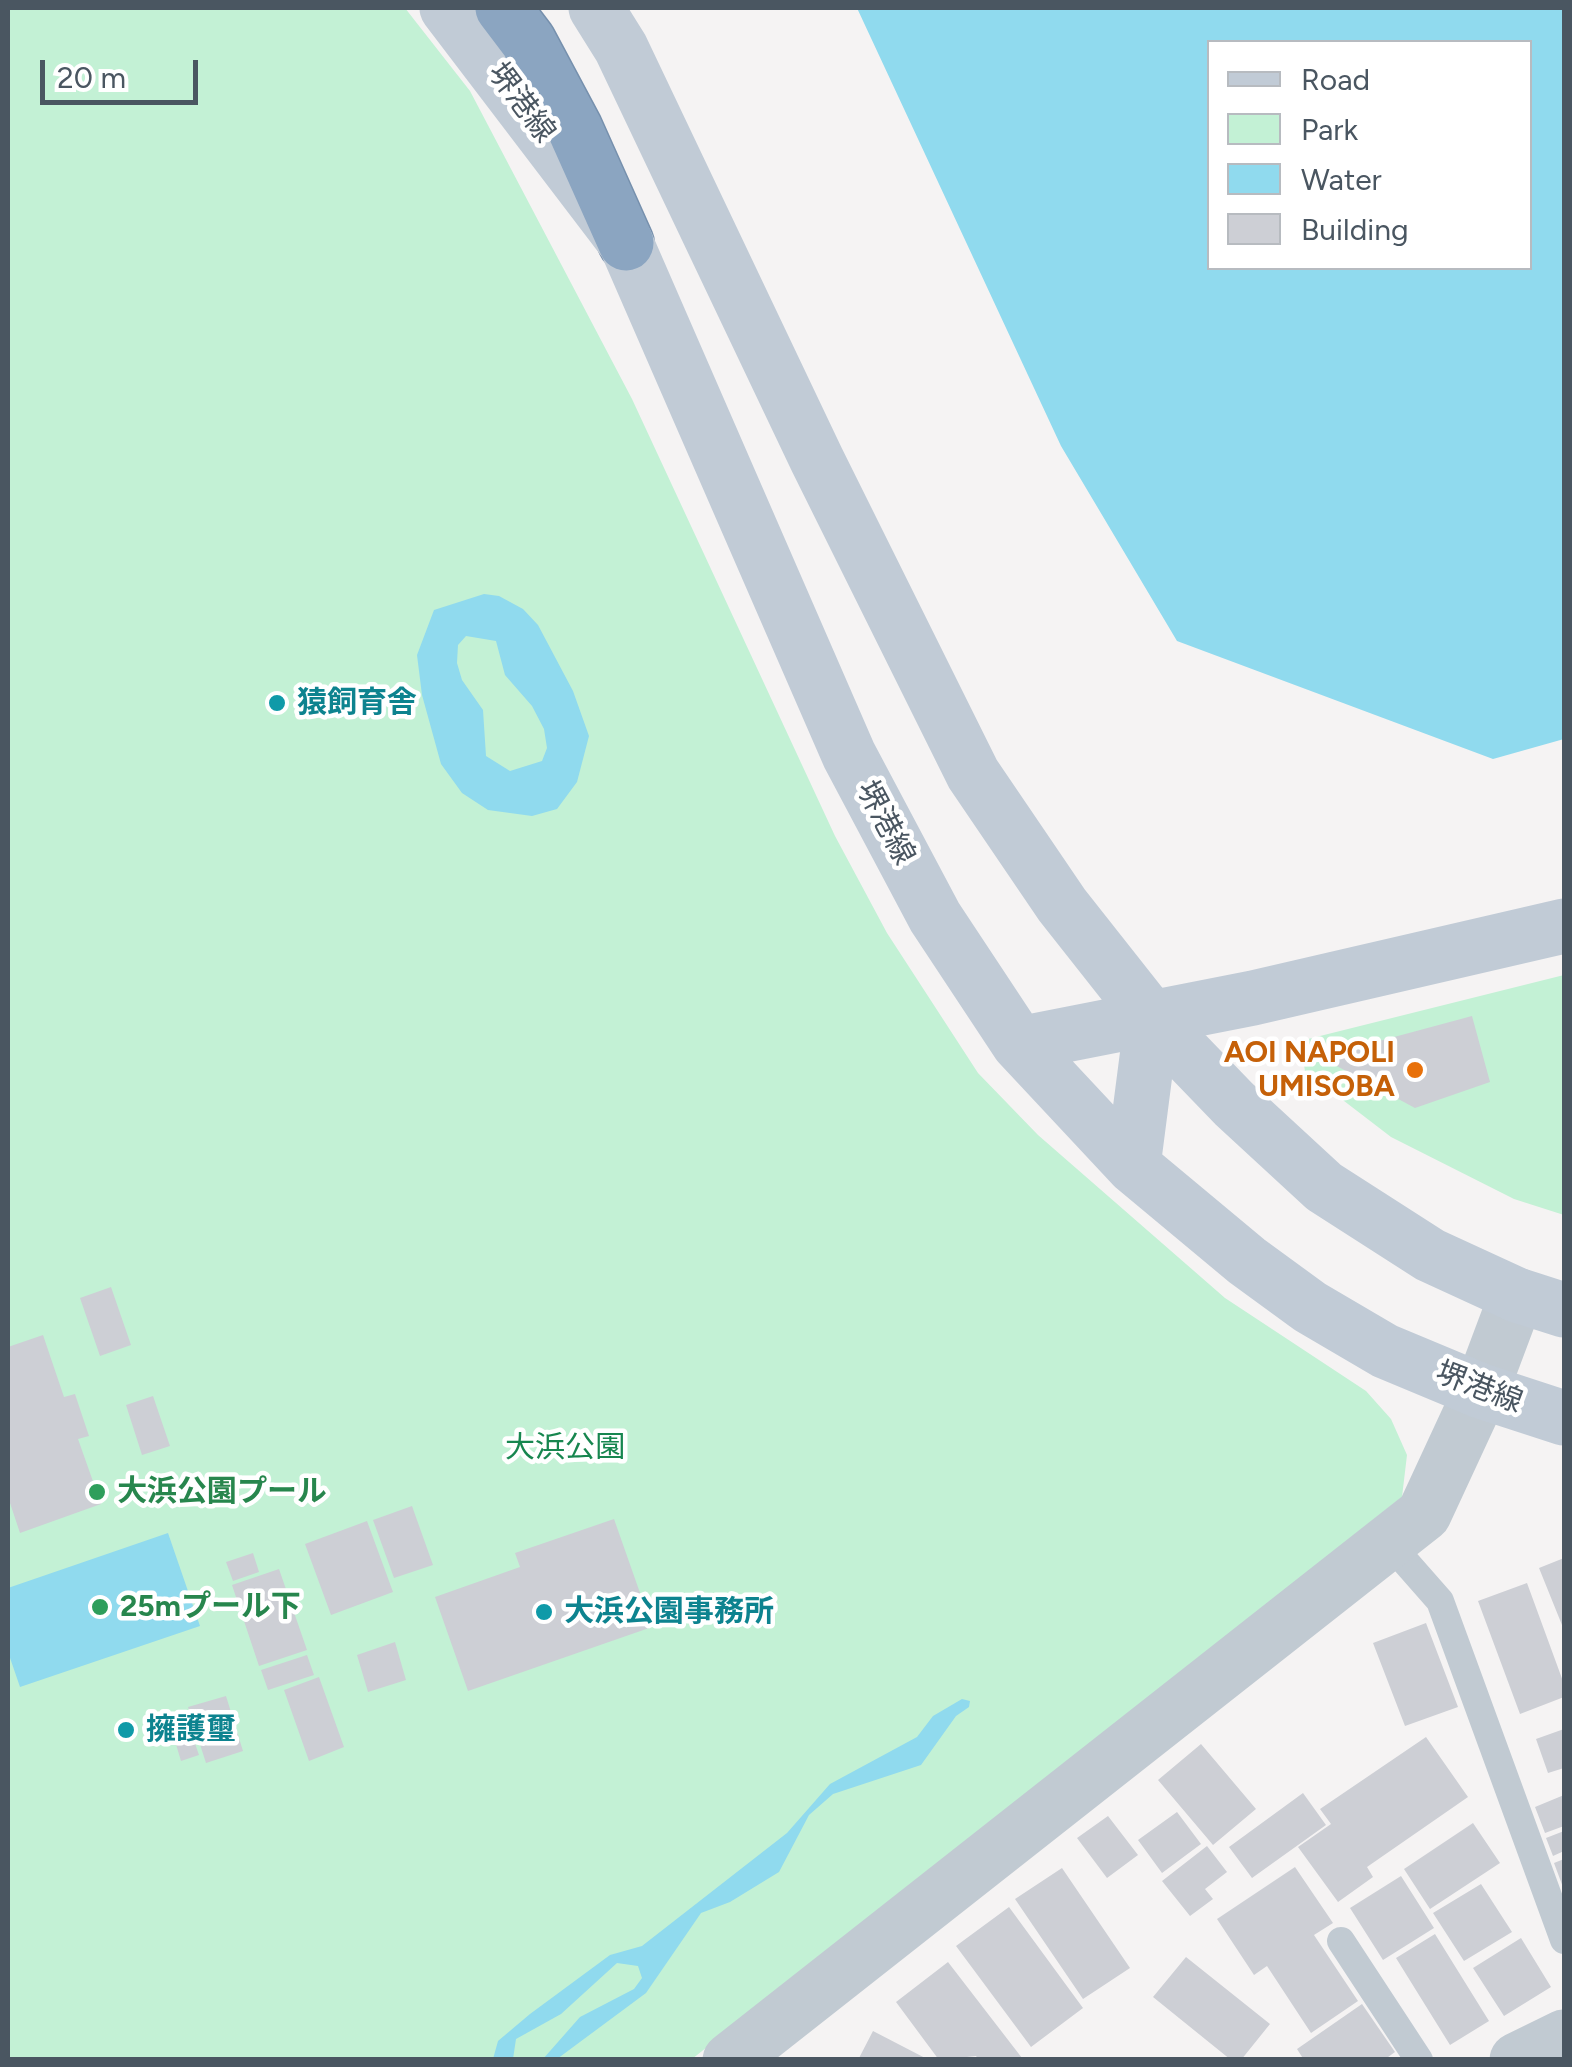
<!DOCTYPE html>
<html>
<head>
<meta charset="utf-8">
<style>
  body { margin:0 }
  #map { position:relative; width:1572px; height:2067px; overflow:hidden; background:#f5f3f3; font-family:Figtree,sans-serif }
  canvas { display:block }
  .frame { position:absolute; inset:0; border:10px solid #4a5661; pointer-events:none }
  .legend { position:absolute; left:1207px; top:40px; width:325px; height:230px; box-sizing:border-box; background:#fff; border:2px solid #b7bbc0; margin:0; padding:12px 18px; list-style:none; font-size:30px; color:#4a5661 }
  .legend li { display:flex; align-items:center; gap:20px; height:50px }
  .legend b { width:50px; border:2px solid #b7bbc0 }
  .scale { position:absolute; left:40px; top:60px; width:158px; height:45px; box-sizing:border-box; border:5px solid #4a5661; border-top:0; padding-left:12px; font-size:30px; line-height:35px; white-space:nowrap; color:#4a5661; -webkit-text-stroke:8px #fff; paint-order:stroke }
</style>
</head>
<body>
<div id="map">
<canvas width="1572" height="2067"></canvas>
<div class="frame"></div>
<ul class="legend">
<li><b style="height:12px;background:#c1cbd6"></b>Road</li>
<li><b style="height:28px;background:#c3f1d5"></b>Park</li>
<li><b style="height:28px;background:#90daee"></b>Water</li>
<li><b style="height:28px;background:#cdcfd5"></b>Building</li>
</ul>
<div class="scale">20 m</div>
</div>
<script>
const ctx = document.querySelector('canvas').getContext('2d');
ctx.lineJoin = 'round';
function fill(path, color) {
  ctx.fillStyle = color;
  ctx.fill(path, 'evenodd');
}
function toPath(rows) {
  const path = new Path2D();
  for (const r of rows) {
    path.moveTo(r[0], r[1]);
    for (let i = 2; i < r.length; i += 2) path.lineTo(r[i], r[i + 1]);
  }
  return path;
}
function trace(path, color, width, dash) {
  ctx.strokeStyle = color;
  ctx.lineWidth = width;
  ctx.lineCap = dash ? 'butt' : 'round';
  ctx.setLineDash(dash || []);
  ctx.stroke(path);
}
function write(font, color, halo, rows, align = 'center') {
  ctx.font = font + ' Figtree,"Noto Sans JP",sans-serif';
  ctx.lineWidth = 9;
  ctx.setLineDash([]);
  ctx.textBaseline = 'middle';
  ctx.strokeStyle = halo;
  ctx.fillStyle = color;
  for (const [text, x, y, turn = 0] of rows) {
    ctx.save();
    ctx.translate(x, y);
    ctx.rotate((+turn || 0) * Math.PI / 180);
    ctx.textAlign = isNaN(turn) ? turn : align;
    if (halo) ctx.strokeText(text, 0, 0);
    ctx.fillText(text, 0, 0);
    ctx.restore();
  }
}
const green = toPath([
  [8,8,405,8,470,91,632,399,835,836,887,933,978,1073,1038,1135,1225,1298,1366,1391,1391,1419,1407,1455,1402,1497,692,2059,8,2059],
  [1564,975,1564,1215,1514,1199,1391,1137,1305,1071,1300,1041]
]);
const water = toPath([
  [857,8,1564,8,1564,739,1493,759,1177,641,1061,446],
  [1210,42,1530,42,1530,268,1210,268],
  [484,594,499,596,523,609,538,625,573,691,589,736,577,782,557,809,532,816,488,810,462,793,441,764,422,695,417,655,434,610],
  [466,636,496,641,505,675,532,706,544,729,547,748,542,761,510,771,486,756,483,710,462,680,457,663,458,645],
  [168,1533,200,1626,20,1687,8,1652,8,1588],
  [962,1699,970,1701,969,1707,956,1716,921,1765,833,1794,809,1815,779,1872,730,1902,701,1913,646,1993,557,2059,543,2059,580,2017,634,1989,642,1978,638,1966,617,1963,561,2014,516,2039,513,2059,493,2059,498,2041,530,2014,610,1955,642,1946,787,1833,830,1784,917,1737,933,1716]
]);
const building = toPath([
  [1472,1016,1490,1082,1415,1108,1320,1057],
  [111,1287,131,1345,100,1356,80,1298],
  [43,1335,64,1397,75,1394,89,1436,78,1439,101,1504,20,1533,8,1497,8,1347],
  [153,1396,170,1446,142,1455,126,1405],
  [412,1506,433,1565,394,1578,373,1520],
  [614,1519,652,1627,468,1691,435,1597,520,1567,515,1553],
  [367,1521,393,1592,331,1615,305,1544],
  [253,1553,259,1572,233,1581,226,1562],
  [1564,1558,1564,1630,1539,1568],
  [279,1569,307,1650,259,1666,232,1585],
  [1527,1583,1564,1684,1564,1697,1520,1714,1478,1601],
  [1426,1623,1458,1707,1405,1726,1373,1643],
  [395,1642,406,1680,368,1692,357,1655],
  [307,1655,314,1675,268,1690,261,1670],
  [319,1677,344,1747,309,1761,284,1690],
  [226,1696,243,1751,206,1763,188,1707],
  [1564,1729,1564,1768,1548,1773,1536,1739],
  [192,1735,199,1755,181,1761,175,1741],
  [1426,1737,1468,1797,1367,1867,1373,1877,1338,1902,1298,1847,1331,1824,1320,1809],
  [1201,1744,1256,1809,1213,1845,1158,1780],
  [1303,1793,1326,1825,1252,1878,1229,1847],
  [1564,1795,1564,1826,1545,1833,1535,1807],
  [1177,1812,1201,1844,1162,1873,1138,1840],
  [1108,1816,1138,1855,1107,1878,1077,1838],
  [1473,1823,1500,1863,1430,1909,1404,1869],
  [1564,1831,1564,1851,1553,1856,1546,1838],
  [1207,1846,1227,1872,1205,1889,1213,1899,1190,1916,1162,1881],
  [1564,1859,1564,1890,1554,1863],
  [1295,1867,1333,1923,1314,1935,1358,2001,1311,2033,1267,1966,1254,1975,1217,1919],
  [1062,1868,1130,1968,1083,1999,1015,1899],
  [1401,1876,1434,1928,1383,1960,1350,1908],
  [1481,1884,1512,1932,1464,1961,1433,1913],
  [1009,1907,1083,2008,1031,2047,956,1946],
  [1435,1934,1489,2021,1450,2045,1396,1958],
  [1521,1938,1551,1987,1504,2016,1473,1968],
  [1186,1957,1270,2024,1241,2060,1231,2060,1153,1997],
  [948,1962,1022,2058,1020,2060,979,2060,976,2056,939,2060,896,2002],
  [1362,2004,1395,2052,1384,2060,1304,2060,1297,2049],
  [873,2031,929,2060,858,2060]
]);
const lane = toPath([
  [1389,1543,1440,1601,1564,1940],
  [1341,1941,1419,2060]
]);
const street = toPath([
  [730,2060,1424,1514,1481,1391,1517,1295],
  [1517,2060,1564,2037]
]);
const secondary = toPath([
  [447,8,626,243,849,755,935,917,1019,1044,1133,1166,1247,1261,1310,1307,1385,1351,1481,1391,1564,1418],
  [596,8,621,48,817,460,973,774,1062,905,1152,1019,1234,1104,1324,1187,1430,1255,1517,1295,1564,1310],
  [1019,1044,1253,998,1564,926],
  [1133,1166,1152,1019]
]);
const highway = toPath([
  [503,8,528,41,575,129,626,243]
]);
const markers = [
  [277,703,10,"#0f9aa8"],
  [1415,1070,10,"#e8710a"],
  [97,1492,10,"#2e9e5b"],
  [100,1607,10,"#2e9e5b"],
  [544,1612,10,"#0f9aa8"],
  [126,1730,10,"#0f9aa8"]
];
const streetNames = [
  ["堺港線",521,103,53],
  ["堺港線",885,823,62],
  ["堺港線",1479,1388,21]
];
const cultureNames = [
  ["猿飼育舎",297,703],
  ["大浜公園事務所",564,1612],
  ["擁護璽",146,1730]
];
const foodNames = [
  ["AOI NAPOLI",1395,1053],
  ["UMISOBA",1395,1087]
];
const parkNames = [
  ["大浜公園",565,1448]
];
const leisureNames = [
  ["大浜公園プール",117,1492],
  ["25mプール下",120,1607]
];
fill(green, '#c3f1d5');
fill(water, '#90daee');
fill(building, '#cdcfd5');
trace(highway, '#7690ad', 58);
trace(lane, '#c1cad2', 28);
trace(street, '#c1cad2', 55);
trace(secondary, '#c1cbd6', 55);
trace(highway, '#8ba5c1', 55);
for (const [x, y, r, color] of markers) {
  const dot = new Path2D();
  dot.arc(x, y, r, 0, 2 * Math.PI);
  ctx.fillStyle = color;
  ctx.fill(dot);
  trace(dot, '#fff', 4);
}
write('30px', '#4a5661', '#fff', streetNames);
write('bold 30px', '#0d838f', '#fff', cultureNames, 'left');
write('bold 30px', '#c56008', '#fff', foodNames, 'right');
write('30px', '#17864f', '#fff', parkNames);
write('bold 30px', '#27864d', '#fff', leisureNames, 'left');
</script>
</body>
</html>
